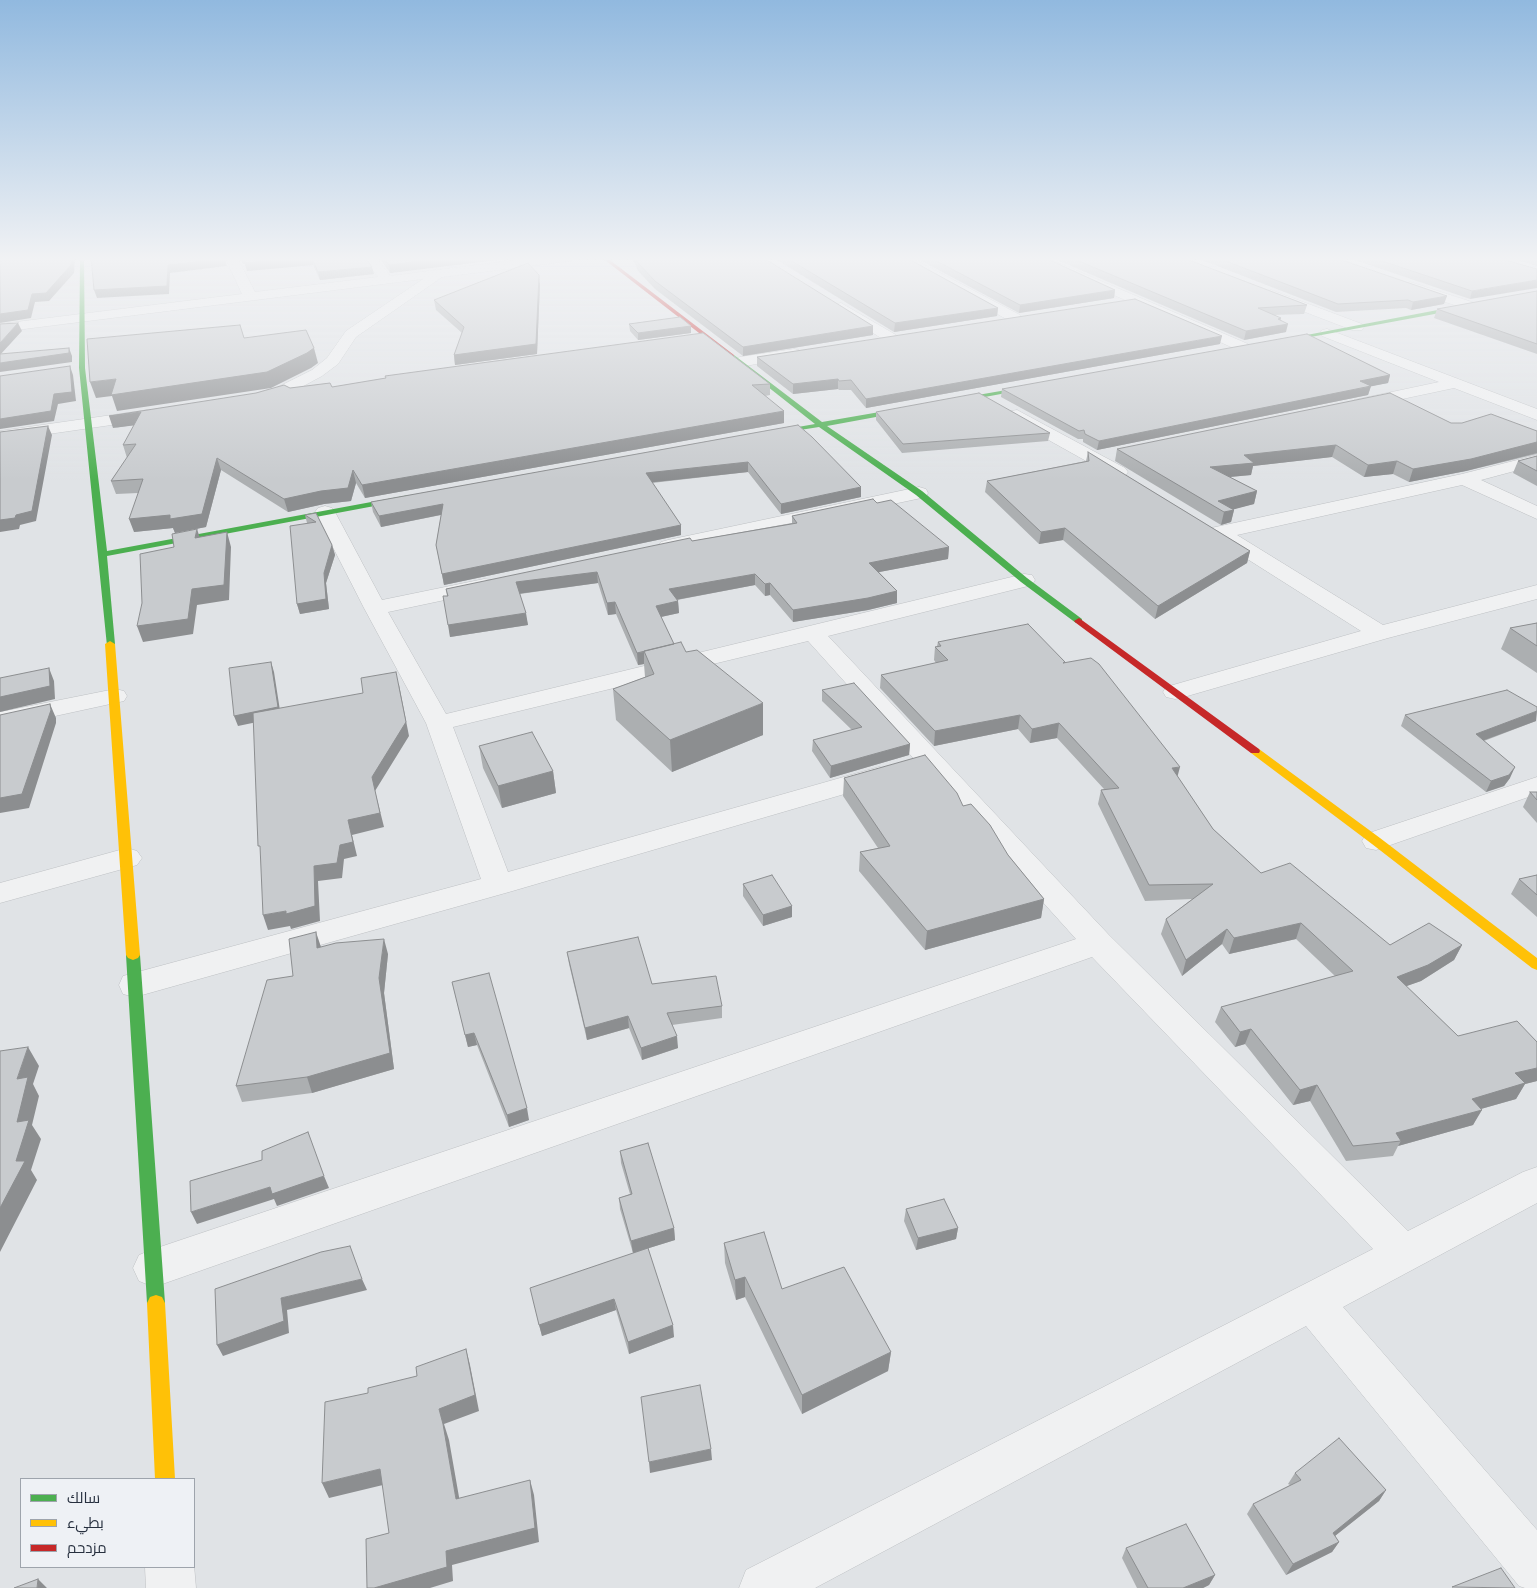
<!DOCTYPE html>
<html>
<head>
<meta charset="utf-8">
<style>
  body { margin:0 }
  #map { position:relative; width:1537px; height:1588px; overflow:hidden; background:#e0e3e6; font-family:Jost,Cairo,sans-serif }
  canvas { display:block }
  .legend { position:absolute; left:20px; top:1478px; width:175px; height:90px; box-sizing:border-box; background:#eef1f5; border:1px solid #9ea4ac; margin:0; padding:6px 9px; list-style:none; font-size:15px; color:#27303f }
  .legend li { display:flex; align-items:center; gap:10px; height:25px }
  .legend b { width:25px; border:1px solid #9ea4ac }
</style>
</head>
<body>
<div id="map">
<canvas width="1537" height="1588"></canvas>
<ul class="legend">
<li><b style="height:6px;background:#4caf50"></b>سالك</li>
<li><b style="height:6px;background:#ffc107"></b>بطيء</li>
<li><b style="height:6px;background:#c62828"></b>مزدحم</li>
</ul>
</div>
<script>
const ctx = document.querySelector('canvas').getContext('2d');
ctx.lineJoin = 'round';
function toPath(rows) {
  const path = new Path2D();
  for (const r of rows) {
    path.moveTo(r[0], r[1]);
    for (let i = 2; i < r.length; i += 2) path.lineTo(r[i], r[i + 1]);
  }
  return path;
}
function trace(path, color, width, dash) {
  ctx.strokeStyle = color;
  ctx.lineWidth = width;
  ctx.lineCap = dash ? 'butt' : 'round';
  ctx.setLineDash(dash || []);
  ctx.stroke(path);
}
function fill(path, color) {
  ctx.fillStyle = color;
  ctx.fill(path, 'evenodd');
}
const street = toPath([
  [225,257,237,257,255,292,378,277,363,257,376,257,390,276,539,257,577,257,571,261,442,277,356,337,338,364,322,376,283,397,254,404,248,402,246,399,248,396,272,390,312,370,327,358,346,331,423,279,0,332,0,324,242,294,225,257],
  [894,257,910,257,1020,315,1022,318,1015,322,1010,321,894,257],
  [1028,257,1045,257,1248,344,1250,347,1248,350,1238,350,1028,257],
  [1499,257,1531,257,1525,261,1495,264,1493,261,1499,257],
  [1410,282,1475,303,1477,306,1470,310,1405,289,1403,286,1410,282],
  [1271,290,1362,324,1364,327,1362,330,1352,330,1266,297,1264,294,1271,290],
  [841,303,896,335,898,338,896,341,891,342,886,341,836,310,834,307,836,304,841,303],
  [1327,329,1537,409,1537,420,1454,388,1360,408,1354,406,1352,403,1354,400,1439,382,1322,336,1320,333,1322,330,1327,329],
  [794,349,799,350,801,353,799,356,740,367,735,365,732,362,735,359,740,357,794,349],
  [147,410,153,411,155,415,153,419,0,441,0,431,147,410],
  [1017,410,1125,468,1128,472,1125,476,1119,477,1113,476,1011,419,1009,415,1011,411,1017,410],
  [1537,455,1537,465,1481,480,1537,506,1537,519,1462,485,1237,535,1383,625,1537,585,1537,599,1388,638,1184,697,1175,699,1166,697,1163,692,1166,687,1361,631,1211,536,1208,532,1211,528,1462,474,1537,455],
  [919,487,926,489,928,493,926,497,668,552,661,550,658,546,661,542,668,540,919,487],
  [325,506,332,508,335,512,382,600,484,579,492,580,495,585,492,590,388,612,446,714,1024,574,1032,575,1035,580,1032,585,828,636,1109,935,1408,1231,1523,1172,1537,1167,1537,1203,1343,1307,1537,1530,1537,1588,1525,1588,1519,1586,1306,1326,815,1588,739,1588,746,1570,1373,1249,1092,957,154,1287,139,1281,133,1268,139,1255,154,1249,1076,939,808,641,453,727,508,872,879,767,889,769,892,775,889,781,509,892,135,997,123,994,119,985,123,976,481,879,426,723,364,608,315,512,318,508,325,506],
  [115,689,124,691,127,696,124,701,0,728,0,712,115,689],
  [1537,777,1537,794,1376,850,1366,848,1362,841,1366,834,1537,777],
  [127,848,137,851,142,858,137,865,0,903,0,883,127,848],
  [194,1565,196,1588,146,1588,145,1567,194,1567,194,1565]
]);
const fast = toPath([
  [80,257,84,257,85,368,107,551,409,495,413,497,412,499,107,556,115,644,113,646,107,646,79,368,80,257],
  [1537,291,1537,295,1273,344,1270,342,1537,291],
  [730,355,734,355,822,422,1041,384,1042,385,1039,387,827,426,922,491,1027,578,1082,619,1082,623,1076,623,1021,582,916,495,819,427,762,436,762,434,764,433,815,424,730,357,730,355],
  [133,950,138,952,140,955,165,1303,162,1309,156,1311,150,1309,147,1303,126,955,128,952,133,950]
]);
const slow = toPath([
  [110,641,115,644,140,955,138,958,133,960,128,958,126,955,105,644,110,641],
  [1255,748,1259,749,1380,838,1537,958,1537,970,1532,968,1372,844,1251,753,1250,751,1251,749,1255,748],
  [156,1295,162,1297,165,1303,175,1479,155,1479,147,1303,150,1297,156,1295]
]);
const jam = toPath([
  [601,257,606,257,734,355,734,357,730,357,601,257],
  [1079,618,1259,749,1260,751,1259,753,1251,753,1076,623,1074,621,1079,618]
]);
const wall = toPath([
  [239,257,365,257,374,274,320,280,313,265,247,271,245,264,243,264],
  [379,257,521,257,390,273],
  [632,257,762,257,873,335,743,356,655,289,638,271],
  [772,257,905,257,998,308,997,316,894,332],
  [914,257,1043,257,1115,290,1114,298,1019,313],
  [1050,257,1181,257,1307,305,1304,314,1274,315,1281,320,1286,332,1244,340],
  [1194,257,1333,257,1444,304,1411,310,1406,308,1336,312],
  [1346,257,1495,257,1470,299],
  [1507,257,1537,257,1537,266],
  [540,284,537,354,455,365,454,355,462,333,436,310,434,300],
  [1537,291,1537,354,1434,318,1437,309],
  [629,324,691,326,691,333,638,340,630,331],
  [1220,344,866,408,851,390,839,390,838,389,793,394,757,366,757,357],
  [1390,375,1388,383,1371,386,1368,395,1097,450,1083,442,1083,439,1078,439,1001,397,1002,389],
  [770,384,770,395,765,396,784,423,365,498,356,483,351,501,324,504,288,512,221,470,206,527,175,533,173,528,134,532,138,493,116,494,111,481,127,458,123,445,134,425,113,428,290,388,332,387],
  [876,412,1050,433,1048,441,902,453,876,420],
  [1451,423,1537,431,1537,454,1466,471,1409,482,1393,474,1364,477,1332,457,1253,466,1251,475,1230,477,1257,491,1254,504,1233,509,1234,510,1231,522,1221,525,1115,461,1117,449],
  [798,425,861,497,781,514,748,472,652,483,681,525,681,535,444,585,436,545,441,515,381,527,373,512,371,502],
  [1088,452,1250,551,1247,563,1155,619,1063,540,1039,544,985,492,987,481,1086,461],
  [1537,456,1537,486,1513,473,1518,461],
  [877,503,949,547,948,559,879,572,897,591,897,603,868,610,793,622,770,595,765,596,755,585,677,600,678,601,679,613,661,617,674,644,686,652,763,735,672,772,616,720,613,689,645,677,644,664,638,665,616,614,608,615,598,583,520,594,528,625,450,637,447,596,446,589,692,541,792,523,792,516],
  [316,513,332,545,335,555,326,583,329,609,300,614,297,604,307,523,305,515],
  [1537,623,1537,673,1501,649,1510,628],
  [938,642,1065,663,1178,777,1213,829,1261,873,1390,945,1462,945,1454,960,1421,981,1406,986,1458,1036,1537,1042,1537,1081,1525,1084,1516,1099,1481,1109,1473,1125,1398,1146,1393,1156,1346,1161,1310,1101,1293,1105,1245,1044,1235,1047,1215,1022,1221,1007,1335,976,1296,939,1229,954,1222,944,1182,976,1161,934,1166,919,1192,899,1145,901,1098,804,1101,790,1104,789,1057,738,1030,743,1018,729,934,746,880,688,881,675,936,663,934,660,935,647,937,646],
  [822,690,910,744,909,755,830,778,812,751,813,740,852,730,822,701],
  [1405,715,1536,721,1484,741,1510,778,1504,786,1486,792,1401,726],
  [479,746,553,771,556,793,502,808,483,768],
  [844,778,963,806,1008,855,1044,899,1041,918,925,950,859,871,860,852,878,848,843,796],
  [1530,792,1537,792,1537,823,1523,807],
  [1537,875,1537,917,1511,894,1519,879],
  [743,884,792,906,792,917,763,926,743,896],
  [321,947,388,954,384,993,394,1069,312,1093,242,1102,236,1086,293,976],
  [567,952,652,984,722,1006,722,1018,672,1025,678,1048,642,1060,629,1028,587,1040,569,964],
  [452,982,529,1120,509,1127,477,1045,468,1047],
  [620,1151,674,1228,675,1240,633,1253,620,1209,619,1198,630,1194,621,1163],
  [906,1209,958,1228,956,1239,916,1250,904,1221],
  [724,1243,782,1289,891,1352,888,1371,802,1414,745,1297,736,1300,725,1263],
  [648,1248,674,1337,629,1354,616,1310,542,1336,533,1300],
  [1295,1473,1386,1490,1379,1501,1335,1536,1339,1542,1332,1552,1286,1575,1247,1514,1253,1504,1290,1485,1288,1484],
  [1126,1548,1215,1575,1209,1585,1203,1588,1137,1588,1122,1558]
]);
const shadedWall = toPath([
  [72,257,75,257,74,273,49,301,35,302,31,318,0,323,0,314,32,294],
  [241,257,312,258,313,265,247,271,245,264,243,264],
  [455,257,521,257,390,273,389,265],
  [225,259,227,266,170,273,169,294,97,298,94,290,168,265],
  [372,267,374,274,320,280,318,272],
  [539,275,540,284,537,354,455,365,454,355],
  [1537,280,1537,288,1470,299,1472,291],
  [1115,290,1114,298,1019,313,1020,305],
  [1447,296,1444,304,1411,310,1413,302],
  [998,308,997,316,894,332,895,323],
  [1281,318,1279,325,1288,324,1286,332,1244,340,1246,331,1278,319],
  [18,323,22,331,0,355,0,343],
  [691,326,691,333,638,340,638,333],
  [873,326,873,335,743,356,743,347],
  [1222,336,1220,344,866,408,866,399],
  [69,348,72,356,72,362,0,372,0,363],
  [314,348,318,363,311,368,271,388,117,411,112,396,96,398,90,382,116,379],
  [70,366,73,375,76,401,58,404,54,421,0,429,0,419,54,394],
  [1390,375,1388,383,1358,389,1360,381],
  [838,379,838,389,793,394,793,384],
  [1371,386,1368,395,1097,450,1099,441],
  [784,411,784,423,365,498,362,485],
  [141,412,145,424,113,428,109,416],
  [48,426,52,435,36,521,20,525,19,529,0,532,0,520],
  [1537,442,1537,453,1466,471,1409,482,1413,469],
  [1336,445,1332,457,1253,466,1251,475,1207,479,1210,467,1244,455],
  [217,458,221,470,206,527,175,533,173,528,134,532,129,519],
  [1397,461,1393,474,1364,477,1368,465],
  [748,462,748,472,646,483,646,473],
  [353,470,356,483,351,501,324,504,288,512,284,499],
  [861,487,861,497,781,514,781,504],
  [1257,491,1254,504,1224,512,1218,501],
  [443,504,445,514,381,527,379,516],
  [1234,510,1231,522,1221,525,1224,512],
  [681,525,681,535,444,585,442,574],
  [1065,528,1063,540,1039,544,1041,532],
  [197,529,202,544,195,538],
  [227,532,231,547,229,600,197,605,193,634,143,642,137,626,192,589],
  [332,545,335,555,326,583,329,609,300,614,297,604,324,573],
  [949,547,948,559,869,574,869,563],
  [1250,551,1247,563,1155,619,1158,606],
  [597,572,598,583,517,594,516,582],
  [755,574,755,585,670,601,669,589],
  [770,583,770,595,765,596,765,584],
  [897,591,897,603,868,610,793,622,793,610],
  [678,601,679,613,656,618,656,606],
  [615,602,616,614,608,615,607,603],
  [526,613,528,625,450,637,448,625],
  [644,652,644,664,638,665,637,653],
  [271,662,274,672,281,717,238,726,234,716],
  [49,668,54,681,55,699,0,712,0,697],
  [399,685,409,736,375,791,384,827,352,835,357,856,344,859,342,878,318,881,320,921,291,929,290,926,268,930,263,915,286,911,314,866,340,845,348,820,372,777],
  [763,703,763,735,672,772,670,740],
  [50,704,56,718,56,723,29,808,0,813,0,798],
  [1537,711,1536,721,1471,745,1476,734],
  [1020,715,1018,729,934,746,935,731],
  [1059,723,1057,738,1030,743,1032,729],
  [910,744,909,755,830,778,831,766],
  [1180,767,1176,782,1172,768],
  [1515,767,1510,778,1504,786,1486,792,1491,781],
  [553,771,556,793,502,808,498,786],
  [1044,899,1041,918,925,950,927,931],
  [792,906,792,917,763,926,763,915],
  [1301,923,1296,939,1229,954,1234,938],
  [1227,929,1222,944,1182,976,1186,960],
  [316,932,321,947,322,963,317,948],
  [384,939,388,954,384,993,394,1069,312,1093,307,1077,379,978],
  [1462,945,1454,960,1421,981,1390,992,1397,977],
  [628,1016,629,1028,587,1040,585,1028],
  [1251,1029,1245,1044,1235,1047,1240,1032],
  [474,1033,477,1045,468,1047,465,1035],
  [677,1036,678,1048,642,1060,641,1048],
  [28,1047,39,1066,33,1084,39,1096,32,1125,41,1139,31,1170,37,1180,0,1252,0,1208,16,1161,17,1079],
  [1537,1068,1537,1081,1525,1084,1516,1099,1463,1114,1472,1099,1515,1073],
  [1317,1085,1310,1101,1293,1105,1300,1090],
  [527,1108,529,1120,509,1127,507,1115],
  [1482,1110,1473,1125,1398,1146,1401,1141,1396,1133],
  [324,1176,329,1188,277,1206,274,1199,197,1224,191,1212,270,1187],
  [674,1228,675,1240,633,1253,631,1241],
  [958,1228,956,1239,916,1250,918,1238],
  [745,1277,745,1297,736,1300,735,1280],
  [362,1279,367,1290,287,1310,289,1333,223,1356,217,1345,281,1298],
  [614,1299,616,1310,542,1336,539,1325],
  [673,1325,674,1337,629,1354,628,1342],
  [466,1349,470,1365,479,1411,444,1424,449,1440,462,1514,456,1499,439,1409],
  [891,1352,888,1371,802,1414,802,1395],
  [711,1449,712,1460,650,1473,649,1462],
  [380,1469,387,1484,329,1498,322,1483],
  [530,1480,534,1495,539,1542,452,1565,453,1581,430,1588,374,1588,446,1551],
  [1386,1490,1379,1501,1326,1543,1333,1533],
  [1339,1542,1332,1552,1286,1575,1293,1564],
  [1215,1575,1209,1585,1203,1588,1183,1588],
  [38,1579,47,1588,37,1588]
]);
const building = toPath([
  [0,257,72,257,71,265,46,293,32,294,28,310,0,314,0,257],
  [91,257,225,257,225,259,168,265,167,286,94,290,91,257],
  [245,257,365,257,372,267,318,272,312,258,245,263,245,257],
  [383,257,455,257,389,265,383,257],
  [635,257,762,257,873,326,743,347,655,281,638,263,635,257],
  [785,257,905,257,998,308,895,323,785,257],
  [929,257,1043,257,1115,290,1020,305,929,257],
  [1069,257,1181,257,1307,305,1258,308,1281,318,1278,319,1288,324,1246,331,1069,257],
  [1215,257,1333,257,1447,296,1413,302,1408,300,1338,304,1215,257],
  [1370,257,1495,257,1537,269,1537,280,1472,291,1370,257],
  [528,263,539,275,536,344,454,355,464,327,434,300,528,263],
  [1537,291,1537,344,1437,309,1537,291],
  [1135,299,1222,336,866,399,851,380,839,381,838,379,793,384,757,357,1135,299],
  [680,317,691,326,638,333,629,324,680,317],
  [18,323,0,343,0,324,18,323],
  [240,325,244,338,306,330,314,348,307,353,267,372,111,395,116,379,90,382,87,339,240,325],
  [703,333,770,384,752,385,784,411,362,485,353,470,348,488,321,491,284,499,217,458,202,514,170,519,170,515,129,519,143,479,111,481,136,444,123,445,141,412,109,416,256,393,284,385,290,388,330,383,332,387,386,378,385,376,703,333],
  [1307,334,1390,375,1360,381,1371,386,1099,441,1085,434,1084,430,1079,431,1002,389,1307,334],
  [69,348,69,353,0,363,0,354,69,348],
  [70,366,72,392,54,394,51,411,0,419,0,376,70,366],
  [979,393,1050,433,903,444,876,412,979,393],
  [1390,393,1451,423,1462,423,1491,414,1537,431,1537,442,1471,459,1413,469,1397,461,1368,465,1336,445,1244,455,1254,463,1210,467,1257,491,1218,501,1234,510,1224,512,1117,449,1390,393],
  [798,425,812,437,861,487,781,504,748,462,646,473,681,525,442,574,436,545,443,504,379,516,371,502,798,425],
  [48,426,32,511,16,515,15,518,0,520,0,432,48,426],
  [1088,452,1250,551,1158,606,1065,528,1041,532,987,481,1089,461,1088,452],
  [1537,456,1537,471,1518,461,1537,456],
  [873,499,877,503,891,500,949,547,869,563,897,591,868,598,793,610,770,583,765,584,755,574,669,589,678,601,656,606,674,644,637,653,615,602,607,603,597,572,516,582,526,613,448,625,443,596,448,596,446,589,690,538,692,541,797,523,792,516,873,499],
  [316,513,332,545,324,573,326,599,297,604,290,526,316,522,305,515,316,513],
  [197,529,195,538,227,532,224,585,192,589,188,619,137,626,142,603,140,554,174,547,172,534,197,529],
  [1537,623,1537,646,1510,628,1537,623],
  [1028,624,1065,662,1063,663,1091,658,1099,664,1180,767,1172,768,1213,829,1261,873,1290,863,1390,945,1429,923,1462,945,1428,965,1397,977,1458,1036,1517,1021,1537,1042,1537,1068,1515,1073,1525,1083,1472,1099,1482,1110,1396,1133,1401,1141,1353,1146,1317,1085,1300,1090,1251,1029,1240,1032,1221,1007,1353,971,1301,923,1234,938,1227,929,1186,960,1166,919,1213,884,1149,885,1101,790,1119,788,1059,723,1032,729,1020,715,935,731,881,675,948,660,935,647,941,646,938,642,1028,624],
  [681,642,686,652,697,650,763,703,670,740,613,689,654,674,644,651,681,642],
  [271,662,278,707,234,716,229,668,271,662],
  [49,668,50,686,0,697,0,678,49,668],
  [396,672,406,722,372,777,380,813,348,820,353,842,340,845,337,863,314,866,315,906,286,914,286,911,263,915,260,846,258,846,253,713,363,693,361,678,396,672],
  [854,683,910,744,831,766,813,740,862,727,822,690,854,683],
  [1507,690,1537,707,1537,711,1476,734,1515,767,1509,775,1491,781,1405,715,1507,690],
  [50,704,51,710,22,794,0,798,0,715,50,704],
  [532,732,553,771,498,786,479,746,532,732],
  [925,755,957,793,963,806,971,804,990,825,1008,855,1044,899,927,931,860,852,890,846,844,778,925,755],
  [1530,792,1537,792,1537,800,1530,792],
  [772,875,792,906,763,915,743,884,772,875],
  [1537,875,1537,895,1519,879,1537,875],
  [316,932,317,948,336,943,384,939,379,978,390,1053,307,1077,236,1086,267,980,293,976,289,939,316,932],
  [638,937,652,984,716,976,722,1006,667,1013,677,1036,641,1048,628,1016,585,1028,567,952,638,937],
  [489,973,527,1108,507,1115,474,1033,465,1035,452,982,489,973],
  [28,1047,17,1079,28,1077,17,1122,29,1120,16,1161,25,1161,0,1208,0,1051,28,1047],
  [308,1132,324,1176,272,1194,270,1187,191,1212,190,1181,262,1160,262,1151,308,1132],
  [648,1143,674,1228,631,1241,619,1198,632,1194,620,1151,648,1143],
  [944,1199,958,1228,918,1238,906,1209,944,1199],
  [764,1232,782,1289,844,1267,891,1352,802,1395,745,1277,735,1280,724,1243,764,1232],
  [350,1246,362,1279,281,1298,284,1321,217,1345,215,1289,321,1252,350,1246],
  [648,1248,673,1325,628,1342,614,1299,539,1325,530,1288,648,1248],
  [466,1349,475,1395,439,1409,443,1424,456,1499,530,1480,535,1528,446,1551,447,1567,374,1588,367,1588,366,1539,389,1533,380,1469,322,1483,325,1402,368,1393,368,1388,417,1376,416,1367,466,1349],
  [700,1385,711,1449,649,1462,641,1397,700,1385],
  [1339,1438,1386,1490,1333,1533,1339,1542,1293,1564,1253,1504,1301,1480,1295,1473,1339,1438],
  [1186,1524,1215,1575,1183,1588,1148,1588,1126,1548,1186,1524],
  [1501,1568,1515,1588,1452,1587,1501,1568],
  [38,1579,37,1588,14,1588,38,1579]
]);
trace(street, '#bec1c4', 1);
fill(street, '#f0f1f2');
fill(fast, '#4caf50');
fill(slow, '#ffc107');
fill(jam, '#c62828');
fill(wall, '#acafb1');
fill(shadedWall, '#8c8e90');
fill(building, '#c8cbce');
trace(building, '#8c8e90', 1);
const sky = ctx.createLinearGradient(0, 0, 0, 480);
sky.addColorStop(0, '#91b9df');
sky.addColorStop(0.54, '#f1f2f4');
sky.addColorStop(1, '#f1f2f400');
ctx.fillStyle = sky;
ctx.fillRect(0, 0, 1537, 480);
</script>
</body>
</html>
